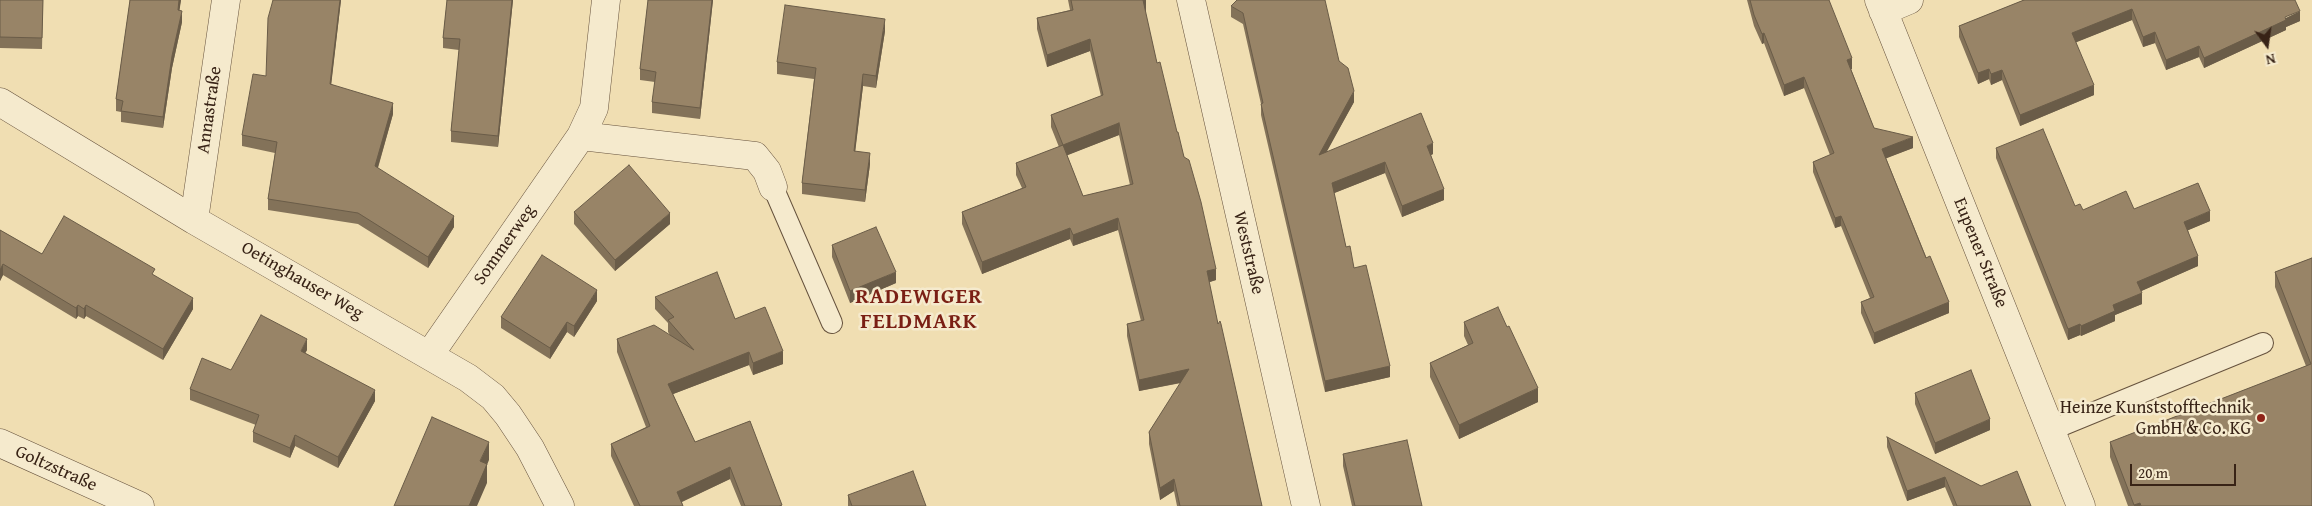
<!DOCTYPE html>
<html>
<head>
<meta charset="utf-8">
<style>
  body { margin:0 }
  #map { position:relative; width:2312px; height:506px; overflow:hidden; background:#f0deb2; font-family:"Gentium Book Plus",serif }
  canvas { display:block }
  .north { position:absolute; left:2242px; top:20px; width:50px; height:50px; -webkit-text-stroke:4px #f5eacd; paint-order:stroke; rotate:166deg; font-size:14px; font-weight:700; line-height:20px; text-align:center; color:#382316 }
  .north::after { content:''; display:block; margin:auto; width:18px; height:22px; background:#382316; clip-path:polygon(50% 0,100% 100%,50% 72%,0 100%) }
  .scale { position:absolute; left:2130px; top:464px; width:106px; height:22px; box-sizing:border-box; border:2px solid #382316; border-top:0; padding-left:6px; font-size:15px; line-height:18px; white-space:nowrap; color:#382316; -webkit-text-stroke:4px #f5eacd; paint-order:stroke }
</style>
</head>
<body>
<div id="map">
<canvas width="2312" height="506"></canvas>
<div class="north">N</div>
<div class="scale">20 m</div>
</div>
<script>
const ctx = document.querySelector('canvas').getContext('2d');
ctx.lineJoin = 'round';
function toPath(rows) {
  const path = new Path2D();
  for (const r of rows) {
    path.moveTo(r[0], r[1]);
    for (let i = 2; i < r.length; i += 2) path.lineTo(r[i], r[i + 1]);
  }
  return path;
}
function trace(path, color, width, dash) {
  ctx.strokeStyle = color;
  ctx.lineWidth = width;
  ctx.lineCap = dash ? 'butt' : 'round';
  ctx.setLineDash(dash || []);
  ctx.stroke(path);
}
function fill(path, color) {
  ctx.fillStyle = color;
  ctx.fill(path, 'evenodd');
}
function write(font, color, halo, rows, align = 'center') {
  ctx.font = font + ' "Gentium Book Plus",serif';
  ctx.lineWidth = 5;
  ctx.setLineDash([]);
  ctx.textBaseline = 'middle';
  ctx.strokeStyle = halo;
  ctx.fillStyle = color;
  for (const [text, x, y, turn = 0] of rows) {
    ctx.save();
    ctx.translate(x, y);
    ctx.rotate((+turn || 0) * Math.PI / 180);
    ctx.textAlign = isNaN(turn) ? turn : align;
    if (halo) ctx.strokeText(text, 0, 0);
    ctx.fillText(text, 0, 0);
    ctx.restore();
  }
}
const lane = toPath([
  [773,187,832,323],
  [2051,430,2263,343]
]);
const street = toPath([
  [1191,0,1306,506],
  [1879,0,2081,506],
  [1883,11,1909,0],
  [0,102,194,220,468,378,493,397,508,415,530,448,560,506],
  [581,136,755,156,767,171,773,187],
  [194,220,226,0],
  [430,354,581,136,594,108,606,0],
  [0,443,140,506]
]);
const wall = toPath([
  [0,0,43,0,42,49,0,48],
  [130,0,181,0,179,10,182,22,172,68,163,128,121,122,121,112,116,111,116,99],
  [341,0,331,84,393,114,378,168,454,227,428,268,358,224,268,210,268,199,275,153,242,146,242,135,266,76],
  [447,0,513,0,498,147,451,142,451,131,459,50,443,48,443,38],
  [648,0,713,0,700,119,652,113,652,102,655,82,640,80,640,69],
  [1068,0,1146,0,1146,11,1145,11,1157,63,1184,157,1216,280,1209,282,1218,324,1262,506,1177,506,1174,491,1160,500,1149,444,1149,432,1181,383,1139,391,1127,336,1127,324,1141,321,1118,230,1073,246,1070,239,982,274,962,224,962,212,1022,188,1016,175,1016,163,1059,147,1051,127,1051,115,1101,96,1090,51,1047,67,1037,29,1037,18,1070,10],
  [1119,135,1130,185,1083,196,1067,155],
  [1747,0,1829,0,1852,69,1851,69,1874,128,1913,148,1886,158,1949,313,1874,344,1861,313,1861,302,1870,298,1841,226,1835,228,1813,172,1813,162,1830,155,1804,88,1784,96,1764,43,1762,44,1754,26],
  [2024,0,2300,21,2286,27,2286,30,2204,68,2199,57,2166,70,2155,43,2143,47,2132,20,2076,42,2094,95,2020,126,2002,80,1991,85,1989,79,1978,84,1959,37,1959,26],
  [1231,6,1339,61,1354,102,1326,152,1433,154,1431,155,1444,200,1402,217,1385,173,1334,193,1346,247,1354,268,1390,377,1325,392,1261,115,1261,104,1243,24,1231,17],
  [885,31,876,88,863,86,855,151,870,164,865,202,802,194,802,183,814,79,777,74,777,62],
  [1996,148,2075,206,2083,210,2134,209,2210,221,2188,230,2198,266,2141,291,2142,304,2115,315,2115,321,2081,336,2080,335,2068,340,1996,158],
  [574,212,670,224,615,271,574,224],
  [0,230,42,254,155,276,193,309,163,360,86,316,84,319,78,316,76,319,3,275,0,281],
  [832,245,896,283,850,303,832,257],
  [2312,258,2312,506,2128,506,2110,457,2110,442,2306,366,2275,287,2275,272],
  [655,297,735,319,783,364,753,375,749,365,673,394,695,442,750,421,782,506,741,506,730,479,682,502,683,506,634,506,611,456,611,444,646,427,617,352,617,339,670,335,668,332,668,323,655,309],
  [597,301,574,337,567,332,550,359,501,328,501,317],
  [1464,322,1538,402,1459,439,1430,377,1430,363,1468,345,1464,336],
  [307,350,305,353,375,401,338,468,295,446,290,458,253,442,253,432,256,425,190,400,190,389,231,370],
  [1915,393,1990,430,1935,454,1915,404],
  [1887,437,1981,486,2031,506,1953,506,1945,487,1907,501,1887,447],
  [1343,454,1422,506,1352,506,1343,466],
  [848,495,926,506,848,506]
]);
const shadedWall = toPath([
  [179,0,181,0,178,21,178,10],
  [340,0,341,0,330,95,330,84],
  [512,0,513,0,498,147,498,136],
  [712,0,713,0,700,119,700,108],
  [1143,0,1146,0,1146,11,1143,12],
  [2132,9,2132,20,2072,44,2072,33],
  [182,11,182,22,172,68,163,128,163,117,172,56],
  [2300,11,2300,21,2286,27,2286,30,2204,68,2204,58],
  [885,19,885,31,876,88,876,76],
  [2155,32,2155,43,2143,47,2143,37],
  [1764,33,1764,43,1762,44,1762,34],
  [1090,39,1090,51,1047,67,1047,55],
  [2199,46,2199,57,2166,70,2166,60],
  [1852,58,1852,69,1847,71,1847,60],
  [1989,69,1989,79,1978,84,1978,73],
  [2002,70,2002,80,1991,85,1991,74],
  [863,74,863,86,854,162,854,151],
  [1804,77,1804,88,1784,96,1784,85],
  [2094,85,2094,95,2020,126,2020,115],
  [1354,91,1354,102,1319,166,1319,155],
  [393,103,393,114,375,177,375,166],
  [1119,123,1119,135,1063,157,1063,145],
  [1913,137,1913,148,1882,160,1882,149],
  [1433,143,1433,154,1427,157,1427,146],
  [870,153,870,164,865,202,865,190],
  [1385,162,1385,173,1332,194,1332,183],
  [1444,189,1444,200,1402,217,1402,206],
  [2210,211,2210,221,2184,232,2184,222],
  [670,213,670,224,615,271,615,260],
  [454,216,454,227,428,268,428,257],
  [1841,216,1841,226,1835,228,1835,218],
  [1118,218,1118,230,1073,246,1073,235],
  [1070,228,1070,239,982,274,982,262],
  [2198,256,2198,266,2137,293,2137,282],
  [3,264,3,275,0,281,0,270],
  [1216,269,1216,280,1207,283,1207,271],
  [896,272,896,283,850,303,850,291],
  [597,290,597,301,574,337,574,326],
  [2142,293,2142,304,2115,315,2115,321,2081,336,2081,326,2113,305],
  [193,298,193,309,163,360,163,349],
  [1949,302,1949,313,1874,344,1874,333],
  [78,305,78,316,76,319,76,308],
  [86,305,86,316,84,319,84,309],
  [567,322,567,332,550,359,550,348],
  [2080,324,2080,335,2068,340,2068,329],
  [307,339,307,350,301,361,301,351],
  [783,351,783,364,753,375,753,363],
  [749,352,749,365,668,396,668,384],
  [1390,366,1390,377,1325,392,1325,381],
  [1189,369,1189,381,1139,391,1139,380],
  [1538,388,1538,402,1459,439,1459,425],
  [375,390,375,401,338,468,338,457],
  [1990,419,1990,430,1935,454,1935,443],
  [295,435,295,446,290,458,290,448],
  [489,442,489,460,487,465,487,483,477,506,469,506,480,461],
  [730,467,730,479,677,504,677,492],
  [1945,477,1945,487,1907,501,1907,491],
  [1174,479,1174,491,1160,500,1160,488],
  [2140,503,2140,506,2134,506,2134,505]
]);
const building = toPath([
  [0,0,43,0,42,38,0,37,0,0],
  [130,0,179,0,178,10,182,11,172,56,163,117,121,111,123,101,116,99,130,0],
  [273,0,340,0,330,84,393,103,375,166,454,216,428,257,358,213,268,199,277,142,242,135,253,74,266,76,268,18,273,0],
  [447,0,512,0,498,136,451,131,460,39,443,38,447,0],
  [648,0,712,0,700,108,652,102,656,72,640,69,648,0],
  [1071,0,1143,0,1157,63,1160,62,1177,132,1178,132,1184,157,1189,160,1201,202,1216,269,1207,271,1218,324,1220,321,1221,324,1262,506,1180,506,1174,479,1160,488,1149,432,1189,369,1139,380,1127,324,1144,320,1118,218,1073,235,1070,228,982,262,962,212,1026,187,1016,163,1063,145,1051,115,1103,95,1090,39,1047,55,1037,18,1073,10,1071,0],
  [1119,123,1133,184,1083,196,1063,145,1119,123],
  [1237,0,1325,0,1339,61,1348,68,1354,91,1319,155,1421,113,1433,143,1427,146,1444,189,1402,206,1385,162,1332,183,1346,247,1350,246,1354,268,1366,265,1390,366,1325,381,1261,104,1263,103,1243,13,1231,6,1237,0],
  [1750,0,1829,0,1852,58,1847,60,1874,128,1913,137,1882,149,1926,258,1930,256,1949,302,1874,333,1861,302,1874,297,1841,216,1835,218,1813,162,1834,153,1804,77,1784,85,1764,33,1762,34,1754,15,1750,0],
  [2024,0,2295,0,2300,11,2285,17,2286,20,2204,58,2199,46,2166,60,2155,32,2143,37,2132,9,2072,33,2094,85,2020,115,2002,70,1991,74,1989,69,1978,73,1959,26,2024,0],
  [785,5,885,19,876,76,863,74,854,151,870,153,865,190,802,183,816,68,777,62,785,5],
  [2043,129,2075,206,2080,204,2083,210,2126,191,2134,209,2198,183,2210,211,2184,222,2198,256,2137,282,2142,293,2113,305,2115,311,2081,326,2080,324,2068,329,1996,148,2043,129],
  [629,165,670,213,615,260,574,212,629,165],
  [64,216,155,269,152,274,193,298,163,349,86,305,84,309,78,305,76,308,3,264,0,270,0,230,42,254,64,216],
  [876,227,896,272,850,291,832,245,876,227],
  [542,255,597,290,574,326,567,322,550,348,501,317,542,255],
  [2312,258,2312,506,2141,506,2140,503,2134,505,2110,442,2311,364,2275,272,2312,258],
  [717,272,735,319,765,307,783,351,753,363,749,352,668,384,695,442,750,421,782,505,779,506,745,506,730,467,677,492,683,506,640,506,611,444,650,426,617,339,654,325,694,350,668,320,674,317,655,297,717,272],
  [1498,307,1507,327,1509,326,1538,388,1459,425,1430,363,1473,343,1464,322,1498,307],
  [261,315,307,339,301,351,375,390,338,457,295,435,290,448,253,432,259,415,190,389,202,358,231,370,261,315],
  [1971,370,1990,419,1935,443,1915,393,1971,370],
  [432,417,489,442,480,461,487,464,469,506,394,506,432,417],
  [1887,437,1981,486,2017,471,2031,506,1957,506,1945,477,1907,491,1887,437],
  [1407,440,1422,506,1355,506,1343,454,1407,440],
  [913,471,926,506,852,506,848,495,913,471]
]);
const markers = [
  [2261,418,5,"#8f2418"]
];
const streetNames = [
  ["Annastraße",210,110,-82],
  ["Sommerweg",505,245,-55],
  ["Weststraße",1248,253,77],
  ["Eupener Straße",1980,253,68],
  ["Oetinghauser Weg",302,281,30],
  ["Goltzstraße",56,469,24]
];
const poiNames = [
  ["Heinze Kunststofftechnik",2251,408],
  ["GmbH & Co. KG",2251,429]
];
const districtNames = [
  ["RADEWIGER",919,297],
  ["FELDMARK",919,322]
];
trace(lane, '#66523d', 22);
trace(street, '#66523d', 29);
trace(lane, '#f5eacd', 20);
trace(street, '#f5eacd', 28);
fill(wall, '#837259');
fill(shadedWall, '#6a5c48');
fill(building, '#988467');
trace(building, '#6a5c48', 1);
for (const [x, y, r, color] of markers) {
  const dot = new Path2D();
  dot.arc(x, y, r, 0, 2 * Math.PI);
  ctx.fillStyle = color;
  ctx.fill(dot);
  trace(dot, '#f5eacd', 2);
}
write('18px', '#382316', '#f5eacd', streetNames);
write('18px', '#382316', '#f5eacd', poiNames, 'right');
ctx.letterSpacing = '1px';
write('bold 22px', '#7a1f14', '#f5eacd', districtNames);
ctx.letterSpacing = '0px';
</script>
</body>
</html>
